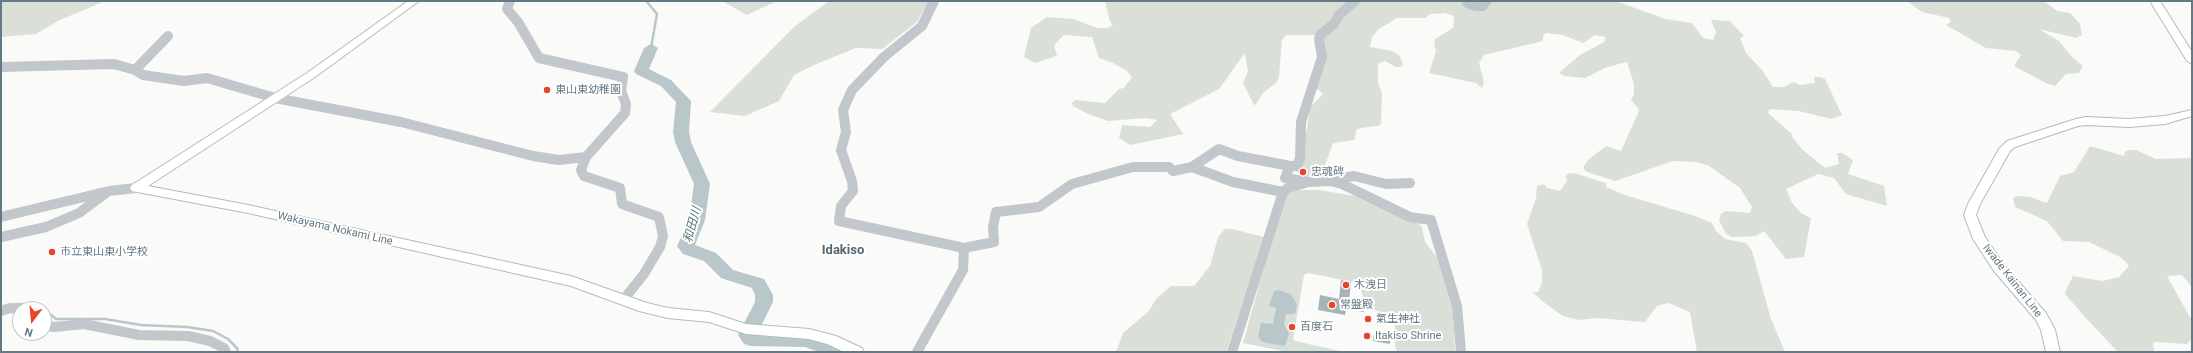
<!DOCTYPE html>
<html>
<head>
<meta charset="utf-8">
<style>
  body { margin:0 }
  #map { position:relative; width:2193px; height:353px; overflow:hidden; background:#fafaf8; font-family:Roboto,sans-serif }
  canvas { display:block }
  .frame { position:absolute; inset:0; border:2px solid #647983; pointer-events:none }
  .north { position:absolute; left:12px; top:301px; width:40px; height:40px; box-sizing:border-box; background:#fff; border:1px solid #c1c9cd; border-radius:50%; rotate:196deg; font-size:11px; font-weight:700; line-height:16px; text-align:center; color:#647983 }
  .north::after { content:''; display:block; margin:auto; width:14px; height:18px; background:#e7442a; clip-path:polygon(50% 0,100% 100%,50% 72%,0 100%) }
</style>
</head>
<body>
<div id="map">
<canvas width="2193" height="353"></canvas>
<div class="frame"></div>
<div class="north">N</div>
</div>
<script>
const ctx = document.querySelector('canvas').getContext('2d');
ctx.lineJoin = 'round';
function fill(path, color) {
  ctx.fillStyle = color;
  ctx.fill(path, 'evenodd');
}
function toPath(rows) {
  const path = new Path2D();
  for (const r of rows) {
    path.moveTo(r[0], r[1]);
    for (let i = 2; i < r.length; i += 2) path.lineTo(r[i], r[i + 1]);
  }
  return path;
}
function trace(path, color, width, dash) {
  ctx.strokeStyle = color;
  ctx.lineWidth = width;
  ctx.lineCap = dash ? 'butt' : 'round';
  ctx.setLineDash(dash || []);
  ctx.stroke(path);
}
function write(font, color, halo, rows, align = 'center') {
  ctx.font = font + ' Roboto,"Noto Sans JP",sans-serif';
  ctx.lineWidth = 4;
  ctx.setLineDash([]);
  ctx.textBaseline = 'middle';
  ctx.strokeStyle = halo;
  ctx.fillStyle = color;
  for (const [text, x, y, turn = 0] of rows) {
    ctx.save();
    ctx.translate(x, y);
    ctx.rotate((+turn || 0) * Math.PI / 180);
    ctx.textAlign = isNaN(turn) ? turn : align;
    if (halo) ctx.strokeText(text, 0, 0);
    ctx.fillText(text, 0, 0);
    ctx.restore();
  }
}
const green = toPath([
  [1,1,105,1,60,20,36,34,1,37],
  [722,1,777,1,747,15],
  [829,1,929,1,917,22,882,49,856,48,814,65,794,75,779,101,745,116,710,112,794,27],
  [1105,1,1466,1,1462,4,1485,11,1493,1,1616,1,1665,19,1692,23,1703,38,1713,40,1716,32,1711,20,1730,21,1744,36,1740,38,1746,53,1762,70,1773,87,1784,87,1794,82,1800,85,1815,83,1814,77,1821,77,1825,79,1842,115,1831,119,1799,111,1771,109,1768,111,1769,114,1792,134,1792,137,1803,150,1825,168,1839,164,1837,153,1842,153,1853,160,1848,174,1884,186,1887,206,1846,194,1834,178,1818,174,1786,189,1792,203,1801,213,1811,218,1804,257,1786,259,1764,231,1756,236,1732,237,1726,234,1719,220,1721,214,1725,211,1750,213,1752,207,1740,188,1709,166,1696,162,1673,161,1615,181,1587,172,1583,168,1588,160,1606,146,1621,151,1639,111,1638,108,1631,100,1634,94,1634,84,1627,62,1607,67,1585,78,1564,76,1559,73,1580,55,1604,42,1606,37,1595,35,1583,43,1563,35,1546,33,1543,36,1543,41,1484,55,1479,63,1484,82,1482,88,1476,83,1429,73,1436,51,1434,44,1435,39,1453,28,1454,16,1445,13,1430,14,1425,18,1397,18,1379,29,1372,37,1370,47,1392,51,1400,56,1403,65,1401,67,1396,67,1385,61,1378,64,1378,83,1382,93,1381,124,1378,126,1360,128,1356,130,1355,140,1333,143,1325,165,1318,175,1304,177,1296,171,1298,156,1296,139,1307,130,1310,107,1323,94,1315,87,1318,36,1313,35,1286,35,1282,40,1279,77,1276,83,1264,92,1253,108,1254,105,1243,83,1248,71,1245,53,1219,89,1170,114,1183,134,1130,145,1119,138,1122,125,1150,127,1157,120,1146,118,1108,121,1088,114,1073,106,1072,103,1075,100,1105,103,1119,89,1124,88,1132,77,1127,71,1113,63,1099,58,1092,37,1064,35,1056,43,1054,46,1057,55,1054,57,1035,63,1024,57,1031,28,1047,17,1073,19,1097,28,1107,28,1113,25,1110,22],
  [1907,1,2044,1,2057,11,2070,13,2080,24,2082,35,2076,38,2039,29,2059,41,2073,58,2083,66,2079,73,2066,74,2055,86,2046,83,2014,66,2021,55,2016,51,1986,48,1946,25,1951,22,1949,18,1922,12],
  [2090,146,2124,156,2125,152,2129,150,2136,150,2156,159,2192,158,2192,287,2182,275,2167,276,2192,321,2192,339,2187,344,2153,342,2154,352,2118,352,2085,317,2065,294,2066,290,2073,276,2102,281,2119,277,2129,266,2126,262,2120,257,2089,242,2063,241,2047,221,2015,207,2013,199,2015,196,2030,197,2047,203,2060,176,2074,172],
  [1574,173,1606,183,1606,187,1625,195,1695,216,1712,223,1716,231,1725,239,1746,243,1752,251,1771,319,1785,352,1697,352,1690,312,1668,303,1657,306,1645,322,1596,318,1578,320,1563,316,1546,304,1532,292,1538,292,1542,283,1542,270,1527,224,1536,198,1537,186,1544,184,1547,188,1560,191,1567,181,1566,177,1567,174],
  [1291,190,1319,190,1355,196,1391,213,1418,223,1422,227,1425,242,1439,260,1450,295,1453,313,1455,352,1397,352,1395,346,1395,325,1366,303,1358,283,1308,273,1304,275,1293,339,1295,341,1344,352,1288,352,1243,343,1273,235,1287,194],
  [1225,229,1232,229,1264,237,1226,352,1116,352,1123,333,1149,311,1156,299,1171,286,1194,286,1210,266,1218,237]
]);
const water = toPath([
  [1466,1,1493,1,1485,11,1475,11,1466,8,1461,4],
  [1278,290,1291,294,1297,305,1295,314,1286,314,1284,325,1289,333,1285,346,1262,342,1258,337,1261,323,1273,324,1276,308,1269,306,1274,291]
]);
const stream = toPath([
  [649,1,647,2,657,14,651,48],
  [15,304,39,305,44,309],
  [44,309,56,319,105,319,141,325,187,327,213,331,228,339,237,348,238,352]
]);
const river = toPath([
  [651,44,658,48,649,69,671,80,691,101,689,132,691,142,710,184,705,220,695,245,716,253,733,270,764,279,773,295,773,302,758,332,806,333,847,347,849,352,819,352,805,347,751,346,744,344,738,335,755,302,755,295,752,288,721,278,704,261,683,254,677,246,689,220,694,184,675,142,673,132,676,102,661,86,636,74,634,71,644,48,651,44]
]);
const building = toPath([
  [1341,280,1351,282,1349,301,1365,303,1364,312,1346,309,1345,315,1318,310,1320,295,1339,299],
  [1374,333,1390,335,1390,344,1373,341]
]);
const minor = toPath([
  [510,1,507,9,518,22,539,58,623,77,621,91,626,104,625,113,586,157,581,170,584,176,620,188,622,204,659,217,663,236,660,247,644,274,624,299],
  [934,1,922,26,884,57,852,90,843,110,846,132,841,150,852,181,853,191,841,206,839,221,964,248,994,242,993,227,996,212,1039,207,1072,184,1133,167,1169,167,1173,171,1192,167,1233,182,1283,192],
  [1355,1,1339,15,1334,24,1321,34,1319,39,1322,57,1301,122,1300,158,1297,166,1290,166,1285,178,1309,182,1330,181,1342,184,1410,217,1431,220,1457,306,1461,352],
  [1,67,114,64,135,70,143,75,184,81,207,78,275,98,401,122,533,156,559,160,586,157],
  [135,70,168,36],
  [1192,167,1219,149,1238,156,1290,166],
  [1332,180,1354,176,1386,184,1410,183],
  [1,217,109,191,136,188],
  [1,237,46,227,79,213,106,193],
  [1,311,10,308,23,309],
  [44,325,54,327,84,324,139,335,188,336,210,341,224,348,226,352],
  [917,352,963,270,964,248],
  [1232,352,1283,192,1288,188,1305,183]
]);
const major = toPath([
  [408,1,419,1,315,77,148,186,248,205,571,276,647,303,668,308,709,312,746,324,809,329,836,336,862,348,864,352,844,352,827,344,809,339,746,334,709,322,668,318,639,311,571,286,248,213,132,191,130,188,132,185,307,73,408,1],
  [2150,1,2160,1,2192,52,2192,64,2187,61,2150,1],
  [2192,110,2192,116,2165,124,2129,127,2086,125,2078,126,2015,147,2010,151,1980,204,1976,215,1985,237,2004,265,2046,313,2055,330,2060,352,2046,352,2041,330,2036,320,1994,271,1973,239,1964,215,1968,204,1999,149,2007,141,2076,119,2086,117,2129,119,2165,116,2192,110]
]);
const markers = [
  [547,90,4,"#e7442a"],
  [1303,172,4,"#e7442a"],
  [52,252,4,"#e7442a"],
  [1346,285,4,"#e7442a"],
  [1332,305,4,"#e7442a"],
  [1368,319,4,"#e7442a"],
  [1292,327,4,"#e7442a"],
  [1367,336,4,"#e7442a"]
];
const poiNames = [
  ["東山東幼稚園",555,90],
  ["忠魂碑",1311,172],
  ["市立東山東小学校",60,252],
  ["木洩日",1354,285],
  ["常盤殿",1340,305],
  ["氣生神社",1376,319],
  ["百度石",1300,327],
  ["Itakiso Shrine",1375,336]
];
const streetNames = [
  ["Wakayama Nokami Line",335,229,13],
  ["Iwade Kainan Line",2012,281,52]
];
const waterNames = [
  ["和田川",693,225,-74]
];
const quarterNames = [
  ["Idakiso",843,251]
];
fill(green, '#dadfd7');
fill(water, '#b9c7ca');
trace(stream, '#b9c7ca', 2.5);
fill(river, '#b9c7ca');
fill(building, '#a7b3b7');
trace(major, '#b4bbbe', 2);
trace(minor, '#c1c7ca', 10);
fill(major, '#fff');
for (const [x, y, r, color] of markers) {
  const dot = new Path2D();
  dot.arc(x, y, r, 0, 2 * Math.PI);
  ctx.fillStyle = color;
  ctx.fill(dot);
  trace(dot, '#fff', 1.5);
}
write('11px', '#647983', '#fff', poiNames, 'left');
write('11px', '#647983', '#fff', streetNames);
write('italic 12px', '#5f787c', '#fff', waterNames);
write('bold 13px', '#56666e', '#fff', quarterNames);
</script>
</body>
</html>
